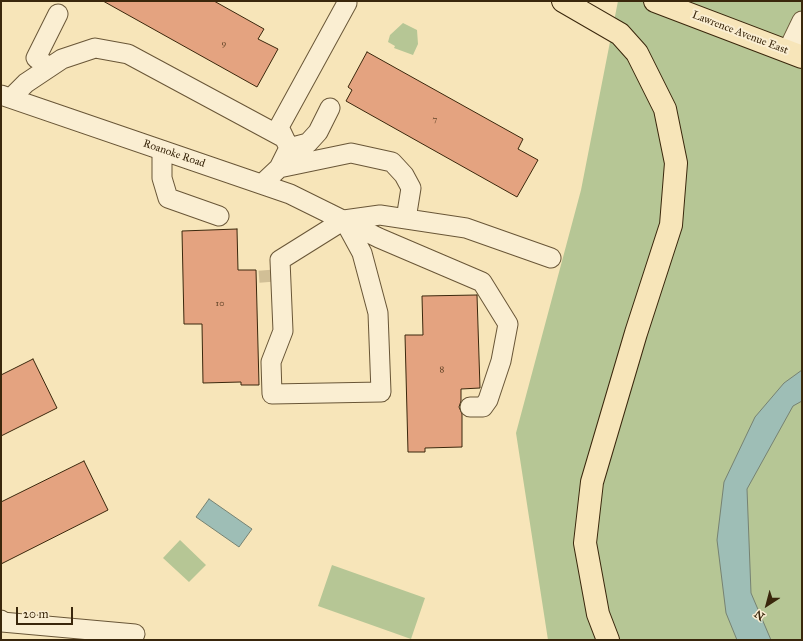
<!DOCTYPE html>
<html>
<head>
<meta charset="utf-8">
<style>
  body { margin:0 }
  #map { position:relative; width:803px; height:641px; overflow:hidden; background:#f7e5b9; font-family:"IM FELL Great Primer",serif }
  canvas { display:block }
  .frame { position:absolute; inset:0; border:2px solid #3a270c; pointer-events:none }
  .north { position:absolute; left:747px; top:585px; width:40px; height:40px; -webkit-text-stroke:3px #faeed2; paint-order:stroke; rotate:216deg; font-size:11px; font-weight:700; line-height:16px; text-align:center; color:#3a270c }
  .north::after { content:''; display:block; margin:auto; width:14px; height:18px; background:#3a270c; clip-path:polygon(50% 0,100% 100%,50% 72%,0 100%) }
  .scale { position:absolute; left:16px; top:607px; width:57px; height:18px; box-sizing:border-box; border:2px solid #3a270c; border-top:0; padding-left:5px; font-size:12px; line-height:14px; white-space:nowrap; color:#3a270c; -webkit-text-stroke:3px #faeed2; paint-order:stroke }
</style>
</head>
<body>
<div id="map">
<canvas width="803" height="641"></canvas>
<div class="frame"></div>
<div class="north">N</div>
<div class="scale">20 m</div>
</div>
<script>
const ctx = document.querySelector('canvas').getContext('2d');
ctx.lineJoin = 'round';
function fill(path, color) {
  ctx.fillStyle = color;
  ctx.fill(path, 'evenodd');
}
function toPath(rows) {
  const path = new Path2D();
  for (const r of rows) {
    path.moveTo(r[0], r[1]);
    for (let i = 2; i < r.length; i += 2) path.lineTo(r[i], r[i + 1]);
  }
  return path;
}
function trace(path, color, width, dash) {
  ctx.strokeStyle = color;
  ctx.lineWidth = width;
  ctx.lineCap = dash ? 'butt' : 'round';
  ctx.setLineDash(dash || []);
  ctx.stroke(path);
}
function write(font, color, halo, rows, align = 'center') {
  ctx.font = font + ' "IM FELL Great Primer",serif';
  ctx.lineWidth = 4;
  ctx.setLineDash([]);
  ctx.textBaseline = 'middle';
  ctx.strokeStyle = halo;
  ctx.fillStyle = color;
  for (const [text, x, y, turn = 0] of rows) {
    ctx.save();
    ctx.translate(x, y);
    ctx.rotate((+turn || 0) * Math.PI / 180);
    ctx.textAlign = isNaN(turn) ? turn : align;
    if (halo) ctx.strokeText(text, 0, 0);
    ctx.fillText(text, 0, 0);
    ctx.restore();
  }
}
const green = toPath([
  [618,1,802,1,802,640,548,640,516,433,581,190],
  [403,23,417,30,418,44,413,55,394,48,395,46,388,42,390,35],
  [180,540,206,565,189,582,163,558],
  [332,565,425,598,411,639,318,606]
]);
const water = toPath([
  [802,370,802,401,793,406,747,489,751,593,771,640,737,640,726,613,717,540,724,482,755,417,784,383,802,370],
  [209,499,252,529,239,547,196,517,209,499]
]);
const building = toPath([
  [103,1,214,1,264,29,258,39,278,49,257,87,103,1],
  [367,52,523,139,518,149,538,160,517,197,346,101,352,90,348,87,367,52],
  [237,229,238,270,256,270,259,385,241,385,241,382,203,383,202,324,184,324,182,231,237,229],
  [477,295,480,388,461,389,461,401,459,407,462,414,462,447,425,448,425,452,408,452,405,335,423,335,422,296,477,295],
  [33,359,57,408,1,436,1,375,33,359],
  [84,461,108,510,1,564,1,502,84,461]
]);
const minorTunnel = toPath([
  [268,270,269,282]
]);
const minor = toPath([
  [787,52,802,21],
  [49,67,36,58,58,14],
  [1,95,290,194,379,238,482,282,508,324,501,361,488,400,483,407,470,407],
  [11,98,26,83,62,59,95,48,128,54,284,138],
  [289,148,308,143,318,132,330,108],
  [162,150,162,178,168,198,219,216],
  [279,168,289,148,279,127,347,3],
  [262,184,279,168,351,153,392,162,404,175,411,188,406,219],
  [344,220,362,253,378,313,381,392,272,394,271,362,283,331,280,260,344,220,380,215,466,228,551,258],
  [1,620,2,622,135,634]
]);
const major = toPath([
  [655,1,802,57]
]);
const highway = toPath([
  [563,1,620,34,637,53,665,109,676,163,671,225,636,333,592,482,585,543,598,614,608,640]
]);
const numberNames = [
  ["9",224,44],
  ["7",435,120],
  ["10",220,304],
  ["8",442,370]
];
const streetNames = [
  ["Lawrence Avenue East",740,33,21],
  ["Roanoke Road",174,154,19]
];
fill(green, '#b6c695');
fill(water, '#9ebeb6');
trace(water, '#768272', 1);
fill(building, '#e4a380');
trace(building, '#3a270c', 1);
trace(minorTunnel, '#d1bf96', 19, [19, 10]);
trace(minor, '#695637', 21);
trace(major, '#3a270c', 24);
trace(highway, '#3a270c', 24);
trace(minor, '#faeed2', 19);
trace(major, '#f7e5b9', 22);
trace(highway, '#f7e5b9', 22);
write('9px', '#644629', null, numberNames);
write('11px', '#3a270c', '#faeed2', streetNames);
</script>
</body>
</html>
